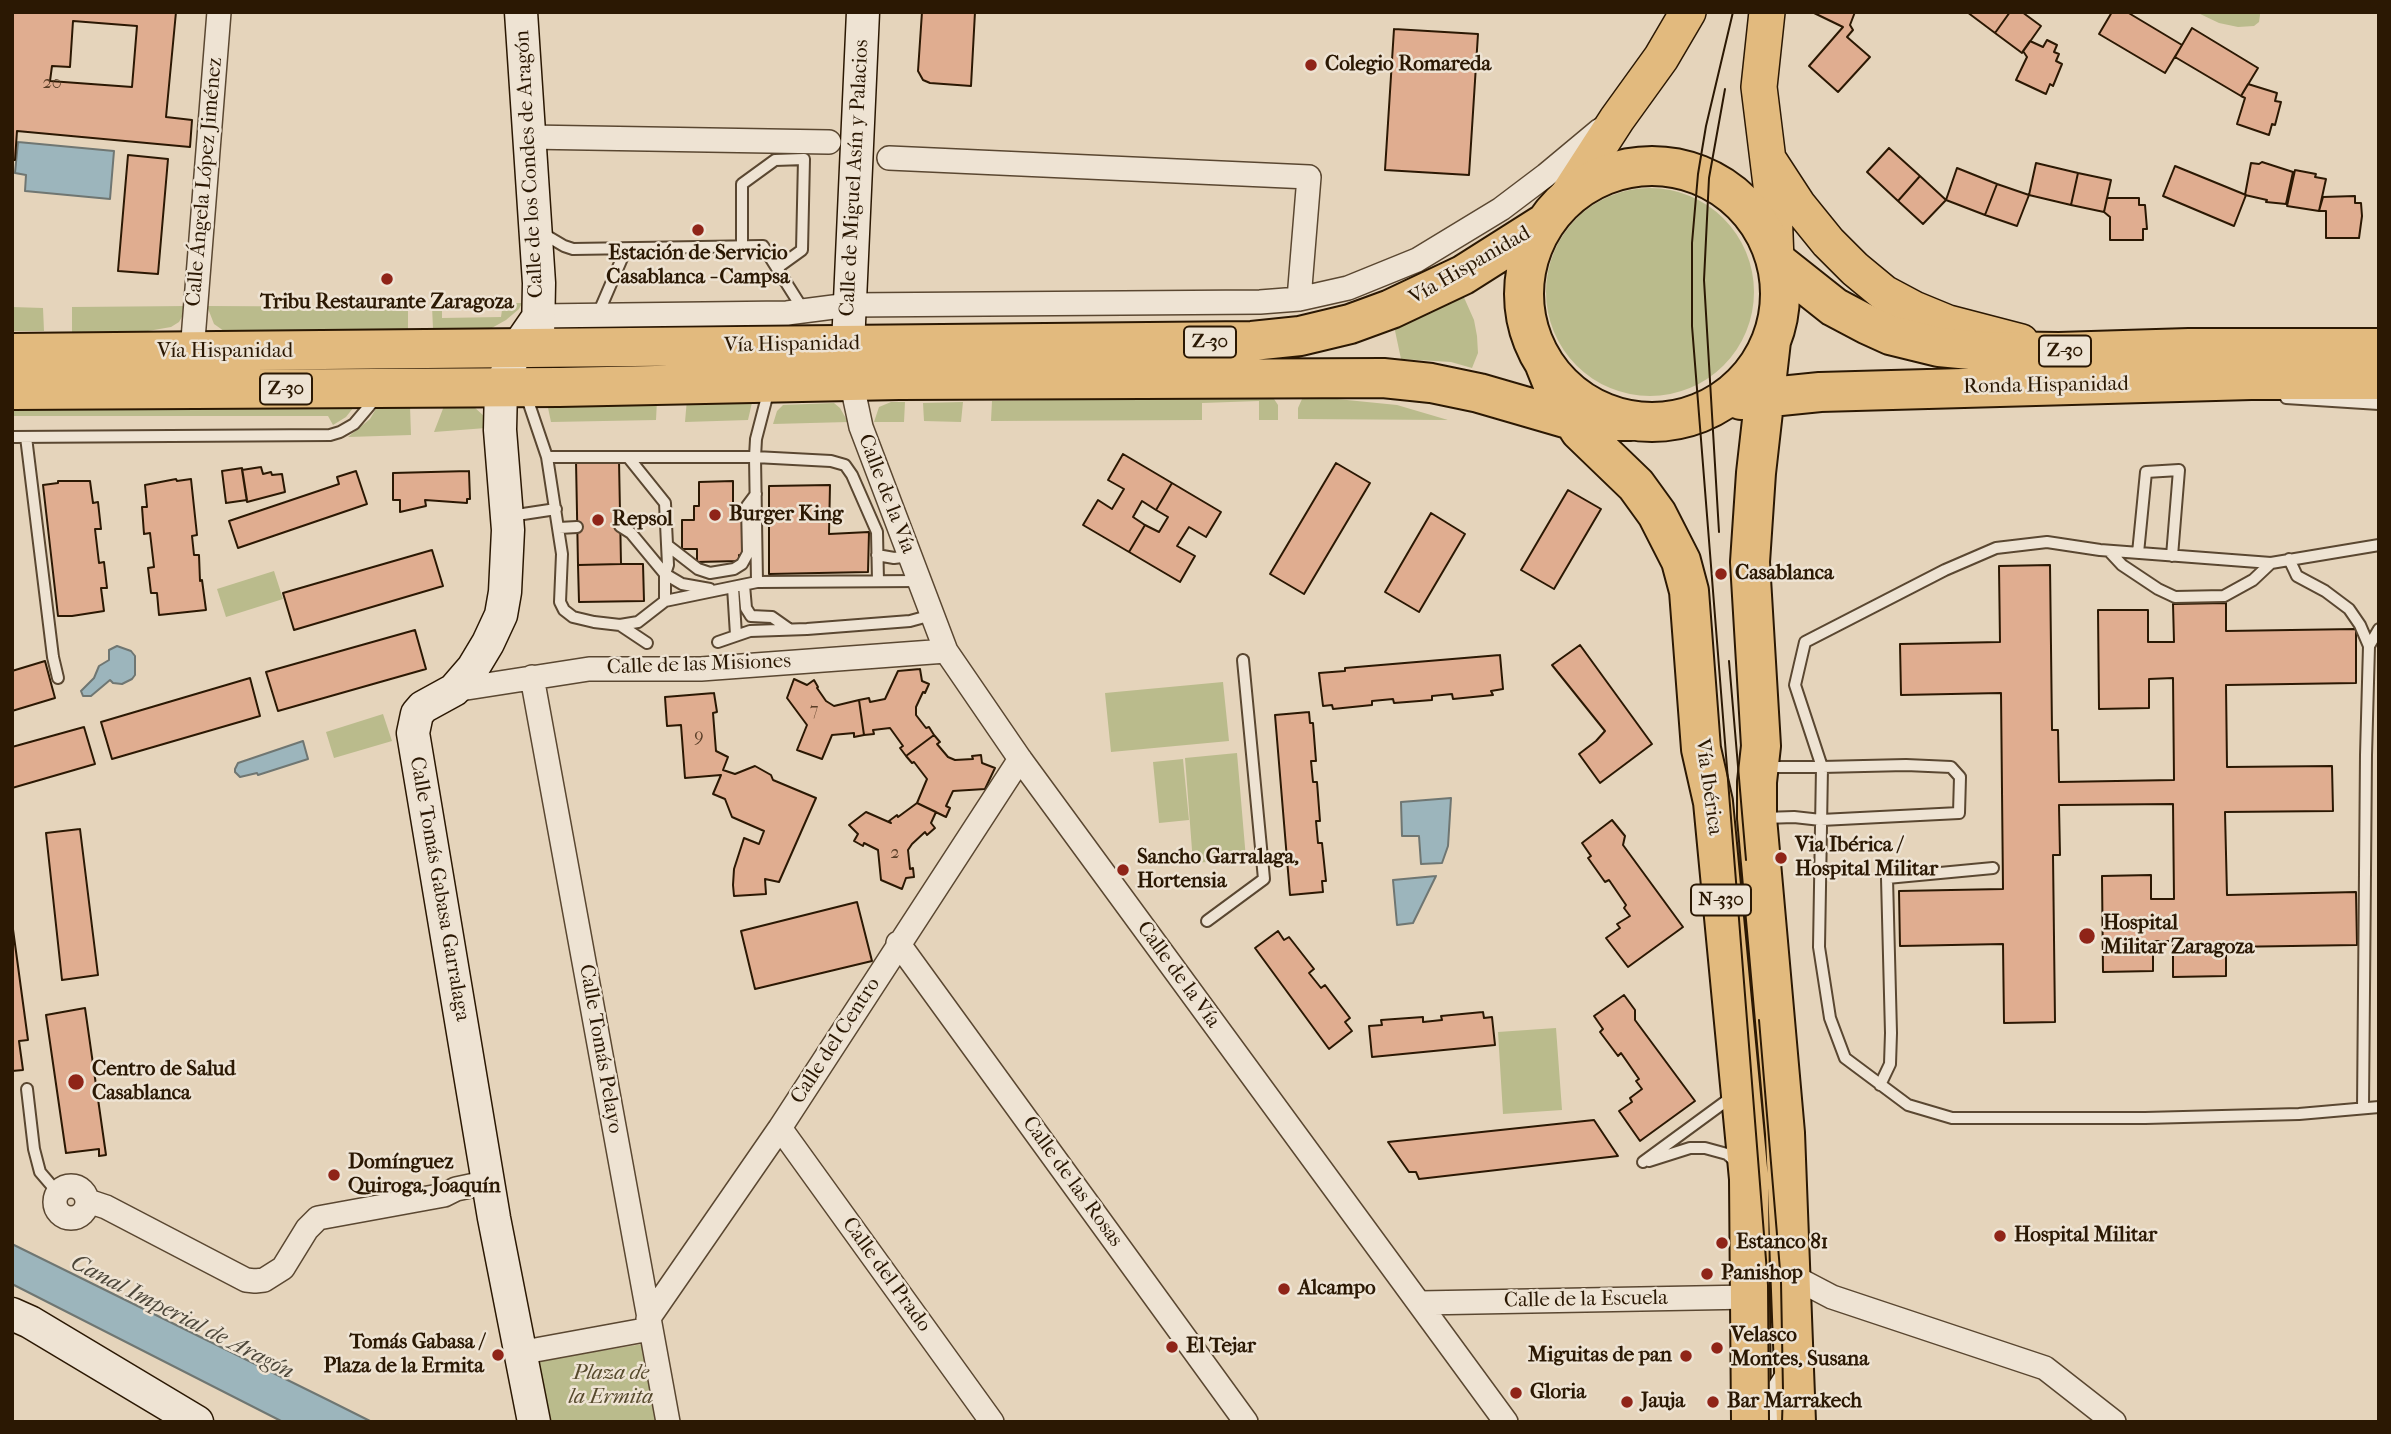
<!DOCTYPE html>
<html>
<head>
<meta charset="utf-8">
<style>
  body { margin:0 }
  #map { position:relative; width:2391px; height:1434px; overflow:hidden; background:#e5d4bb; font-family:"IM FELL French Canon",serif }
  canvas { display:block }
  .frame { position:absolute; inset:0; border:14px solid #2b1803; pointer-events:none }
</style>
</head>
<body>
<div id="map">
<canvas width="2391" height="1434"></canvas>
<div class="frame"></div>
</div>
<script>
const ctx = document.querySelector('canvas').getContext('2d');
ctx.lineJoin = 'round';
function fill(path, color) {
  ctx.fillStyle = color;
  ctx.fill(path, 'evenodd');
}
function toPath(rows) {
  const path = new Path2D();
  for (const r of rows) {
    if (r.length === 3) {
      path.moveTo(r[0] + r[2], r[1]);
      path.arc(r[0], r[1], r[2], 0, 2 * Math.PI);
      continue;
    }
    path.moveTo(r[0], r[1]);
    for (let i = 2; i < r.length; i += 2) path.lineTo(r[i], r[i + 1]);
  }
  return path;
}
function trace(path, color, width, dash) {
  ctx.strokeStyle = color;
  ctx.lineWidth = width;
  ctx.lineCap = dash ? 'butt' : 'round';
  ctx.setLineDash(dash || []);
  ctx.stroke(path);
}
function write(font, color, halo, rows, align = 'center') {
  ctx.font = font + ' "IM FELL French Canon",serif';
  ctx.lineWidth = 5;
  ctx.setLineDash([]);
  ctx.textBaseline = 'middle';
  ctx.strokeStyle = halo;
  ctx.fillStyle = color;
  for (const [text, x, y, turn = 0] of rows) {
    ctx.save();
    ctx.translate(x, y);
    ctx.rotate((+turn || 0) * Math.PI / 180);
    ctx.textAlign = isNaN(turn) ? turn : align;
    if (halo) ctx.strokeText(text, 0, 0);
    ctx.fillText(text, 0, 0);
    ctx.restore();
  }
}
const green = toPath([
  [2196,12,2260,12,2260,15,2259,22,2254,26,2238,27,2219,23],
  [1650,292,104],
  [1462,293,1474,320,1477,336,1478,353,1472,368,1451,362,1401,359,1394,326],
  [503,303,522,303,519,309,506,320,490,329,433,329,432,306,442,307,442,318,501,317],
  [188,306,179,322,171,327,148,331,72,332,72,307],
  [207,306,408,307,408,330,224,331,214,324],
  [12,307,43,308,44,331,12,331],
  [1266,396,1274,399,1278,405,1278,420,1259,420,1259,401,1202,403,1202,420,991,421,992,401],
  [1307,396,1397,405,1448,420,1298,419,1298,408,1302,399],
  [753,398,748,420,685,422,687,399],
  [657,400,656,420,551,422,547,403],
  [891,402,905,402,904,422,874,422,879,407],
  [963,402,961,422,924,421,923,403],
  [12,403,357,403,346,417,333,425,328,416,12,416],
  [834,403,840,408,848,422,773,424,777,411,783,405],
  [410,406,411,435,348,437,370,419,377,407],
  [444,406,473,406,485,417,486,428,434,432],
  [274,571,283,599,226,617,217,589],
  [1223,682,1229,741,1111,752,1105,693],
  [383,714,392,741,334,758,326,732],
  [1237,753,1246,859,1193,863,1185,758],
  [1183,759,1189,820,1159,823,1153,762],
  [1556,1028,1562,1110,1503,1114,1498,1032],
  [643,1344,657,1422,545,1422,532,1362]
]);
const water = toPath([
  [18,142,114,151,110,199,25,191,26,175,15,173,18,142],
  [117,646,131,651,135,656,135,675,132,679,122,684,113,683,110,680,91,696,83,696,81,691,94,678,99,666,109,660,109,650,117,646],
  [303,741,308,759,258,775,257,773,240,777,235,772,235,769,238,763,303,741],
  [1451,798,1448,846,1442,863,1421,864,1419,836,1402,836,1401,802,1451,798],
  [1436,876,1413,923,1397,925,1393,880,1436,876],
  [12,1244,328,1400,372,1422,283,1422,12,1284,12,1244]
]);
const building = toPath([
  [12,12,176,12,166,117,192,120,190,147,17,131,15,160,12,160,12,12],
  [73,21,137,26,132,87,50,81,52,66,70,67,73,21],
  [922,12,975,12,971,86,930,83,923,80,918,71,922,12],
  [1812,12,1855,12,1850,25,1853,30,1847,37,1870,57,1838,92,1809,66,1843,27,1812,12],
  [1967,12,2010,12,1995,33,1967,12],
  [2010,12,2022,12,2041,26,2022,53,1995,33,2010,12],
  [2112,12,2127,12,2182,45,2165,73,2099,34,2112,12],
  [2192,28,2258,68,2241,96,2175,57,2192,28],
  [1394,29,1478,34,1469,175,1385,170,1394,29],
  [2047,40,2057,45,2054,52,2059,54,2056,61,2062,64,2053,86,2050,84,2046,94,2016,80,2027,57,2023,51,2030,41,2043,47,2047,40],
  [2248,84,2277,93,2275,101,2281,102,2275,125,2272,124,2269,135,2237,124,2245,98,2241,96,2248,84],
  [1889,148,1920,176,1898,201,1867,172,1889,148],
  [128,155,168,159,158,274,118,271,128,155],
  [2262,162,2293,172,2286,204,2266,202,2267,200,2245,195,2251,163,2259,164,2262,162],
  [2036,163,2078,173,2071,205,2029,195,2036,163],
  [2175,166,2246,195,2234,226,2163,196,2175,166],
  [1957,168,1997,184,1985,215,1946,200,1957,168],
  [2295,170,2316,174,2315,177,2326,179,2319,211,2287,206,2295,170],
  [2078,173,2111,180,2104,212,2071,205,2078,173],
  [1920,176,1946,200,1923,224,1898,201,1920,176],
  [1997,184,2029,195,2017,226,1985,215,1997,184],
  [2355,196,2355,203,2361,203,2362,216,2359,238,2326,238,2326,211,2319,211,2323,197,2355,196],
  [2107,198,2139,198,2139,205,2145,205,2147,229,2143,229,2143,240,2110,240,2110,217,2104,212,2107,198],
  [1123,454,1172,483,1156,510,1142,501,1133,517,1145,525,1129,552,1083,525,1098,500,1112,509,1124,489,1108,480,1123,454],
  [619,460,621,564,578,565,576,461,619,460],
  [1336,463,1370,483,1304,594,1270,574,1336,463],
  [261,467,263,474,271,472,272,475,282,474,285,492,247,502,242,470,261,467],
  [242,468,247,500,226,503,222,471,242,468],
  [356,471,367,504,238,548,229,521,339,484,337,477,356,471],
  [469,471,470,499,467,499,467,503,425,500,426,506,400,512,400,500,393,500,393,473,469,471],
  [176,479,177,481,191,479,197,535,192,536,194,555,199,555,200,581,202,580,206,610,159,615,157,593,151,593,148,568,154,567,150,533,144,534,142,507,147,507,145,485,176,479],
  [58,481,90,481,93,503,98,502,101,529,95,529,99,563,104,562,107,588,101,588,104,611,72,616,58,616,43,485,58,483,58,481],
  [733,481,733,510,738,509,738,518,743,518,743,555,739,555,739,561,697,562,697,549,682,549,682,520,694,520,694,506,699,506,699,482,733,481],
  [1172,483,1221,512,1206,537,1189,527,1177,546,1195,556,1180,582,1129,552,1145,525,1159,532,1168,517,1156,510,1172,483],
  [830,485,829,534,869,532,868,572,769,574,769,486,830,485],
  [1568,490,1601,509,1554,589,1521,570,1568,490],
  [1431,513,1465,534,1419,612,1385,592,1431,513],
  [432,550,443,586,294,630,283,593,432,550],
  [621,564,643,564,644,601,579,602,578,565,621,564],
  [2050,565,2052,730,2058,730,2059,782,2174,780,2173,678,2149,679,2149,708,2099,709,2098,610,2148,610,2148,642,2174,642,2173,604,2226,603,2226,631,2356,629,2356,683,2226,685,2227,767,2332,766,2333,811,2225,812,2227,895,2356,892,2357,945,2226,947,2226,976,2173,977,2173,941,2153,941,2153,971,2103,972,2102,876,2151,875,2151,899,2174,899,2173,804,2059,805,2060,855,2053,855,2055,1022,2004,1023,2003,944,1900,946,1899,891,2003,889,2001,693,1901,695,1900,644,2000,642,1999,566,2050,565],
  [415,630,426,669,278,711,266,672,415,630],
  [1580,645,1652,744,1600,783,1579,754,1596,741,1605,731,1552,665,1580,645],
  [1500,655,1503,689,1491,691,1493,695,1453,699,1452,694,1432,696,1432,700,1394,703,1393,699,1372,701,1372,705,1333,709,1332,705,1323,706,1319,673,1345,671,1345,668,1500,655],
  [45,661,55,698,12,711,12,671,45,661],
  [920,669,922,681,929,684,925,693,923,692,916,707,916,715,926,728,929,727,934,735,906,756,900,748,903,746,890,728,873,730,874,734,864,735,859,700,869,698,870,702,885,699,898,671,920,669],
  [250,678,260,716,112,759,101,722,250,678],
  [794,679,807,685,814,680,818,687,817,688,826,701,834,706,859,700,864,735,854,737,854,733,832,735,822,759,797,750,807,725,787,698,794,679],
  [714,693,717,712,713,713,716,751,728,757,723,770,735,774,755,766,771,775,773,780,816,798,779,882,765,879,766,894,734,896,733,885,734,869,744,838,759,844,764,831,732,817,725,799,713,794,721,775,685,778,681,725,667,726,665,697,714,693],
  [1309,712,1310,723,1313,723,1316,761,1311,761,1313,782,1317,782,1320,821,1316,821,1318,843,1322,843,1326,881,1322,881,1323,892,1290,895,1275,715,1309,712],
  [84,727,95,764,12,788,12,747,84,727],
  [934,735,940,742,937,744,948,757,955,760,973,759,972,756,981,755,982,763,995,768,985,789,953,791,946,806,950,808,946,817,917,803,927,779,914,762,912,763,906,756,934,735],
  [917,803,936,812,931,823,935,828,927,835,925,832,912,844,908,850,910,869,913,868,914,877,906,878,902,889,881,880,878,850,864,843,863,846,854,841,858,834,849,825,866,812,891,823,889,821,897,815,898,817,917,803],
  [1612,820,1625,836,1623,845,1683,927,1628,967,1606,938,1620,928,1617,924,1630,916,1624,908,1626,905,1609,880,1605,882,1588,858,1591,856,1582,843,1612,820],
  [80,829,98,975,62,980,46,833,80,829],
  [857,902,872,961,755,989,741,931,857,902],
  [12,922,28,1040,19,1041,23,1070,12,1071,12,922],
  [1278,931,1284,940,1289,937,1314,969,1309,973,1321,988,1325,985,1350,1018,1345,1022,1352,1031,1329,1049,1255,948,1278,931],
  [1624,995,1635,1010,1635,1020,1695,1101,1640,1141,1619,1111,1632,1102,1630,1098,1642,1089,1636,1081,1639,1079,1621,1053,1618,1056,1600,1032,1603,1029,1594,1016,1624,995],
  [85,1008,106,1155,99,1156,99,1149,66,1153,46,1015,85,1008],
  [1483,1012,1484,1018,1492,1017,1495,1045,1372,1057,1369,1026,1382,1025,1381,1020,1423,1017,1423,1022,1442,1020,1441,1016,1483,1012],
  [1594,1120,1618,1156,1419,1179,1416,1172,1409,1172,1388,1142,1594,1120]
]);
const lane = toPath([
  [542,233,564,246,573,249,763,246,804,311],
  [742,246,742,184,775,160,804,159,802,250,777,268],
  [598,314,626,249],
  [526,395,547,457,562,554,560,602,564,610,573,617,594,622,620,625,638,622,665,601,757,582,919,581],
  [2286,398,2379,404],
  [12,437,330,435,340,432,354,424,376,398],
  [26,437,53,657,58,678],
  [547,457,755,457,831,461,845,465,852,475,877,532,878,581],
  [628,457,665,503,668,565,665,574,665,601],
  [510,516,556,509],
  [620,526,631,533,665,574,682,584,710,589],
  [559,528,577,527],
  [667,545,698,569,710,573,734,569,742,564,748,553,747,506,756,494],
  [2109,551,2122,565,2158,589,2175,597,2224,596,2253,580,2271,563],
  [2138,553,2146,472,2179,470,2172,556],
  [877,555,894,558,910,556],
  [2289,559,2297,576,2325,591,2349,609,2360,625,2369,646,2366,755,2363,1108],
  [757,582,755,457,756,439,769,389],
  [744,585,746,608,751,616,772,617,789,629],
  [733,587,736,635],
  [620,625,647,643],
  [718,642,750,631,807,629,910,621,932,615],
  [2369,646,2379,629],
  [1765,767,1822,767,1819,947,1830,1018,1845,1058,1908,1105,1952,1118,2145,1118,2299,1114,2379,1107],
  [1764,818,1794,817,1821,820,1959,813,1960,777,1951,767,1906,765,1822,767,1795,685,1805,642,1945,570,1996,548,2047,542,2100,550,2271,563,2379,545],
  [1207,921,1264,879,1243,660],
  [1880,1085,1890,1064,1891,1033,1887,878,1993,868],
  [27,1089,34,1149,40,1172,52,1186,60,1190],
  [1649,1161,1690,1148,1705,1148,1727,1154,1738,1164],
  [1643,1162,1733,1096]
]);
const street = toPath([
  [528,137,829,142],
  [889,158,1309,177,1299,299],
  [1574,174,1616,171],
  [539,316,787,313,849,305,1260,302,1299,299,1348,288,1417,260,1501,209,1546,175,1600,130],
  [192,352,219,12],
  [849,371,861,427,946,651,1020,759,1506,1422],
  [532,677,668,1422],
  [454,690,589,669,701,669,946,651],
  [898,943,1246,1422],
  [780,1128,992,1422],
  [71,1202,16],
  [88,1201,106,1207,246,1280,255,1281,264,1280,283,1268,307,1229,318,1218,444,1195,456,1189,489,1182],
  [1790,1275,1832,1297,2045,1368,2114,1422],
  [1420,1303,1751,1297],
  [648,1319,780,1128,1020,759],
  [519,1353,650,1329]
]);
const secondary = toPath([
  [521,12,539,283,538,336],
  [848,345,863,12],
  [12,1314,30,1322,197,1422],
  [534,1422,494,1218,413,733,417,714,423,707,454,690,473,668,488,643,501,615,505,592,508,530,500,430,501,387,517,348,539,316],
  [1756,1422,1783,1391,1796,1370]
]);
const primary = toPath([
  [1767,12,1759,87,1774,209,1776,261],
  [1768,159,1798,205,1828,242,1855,269,1884,293,1914,309,1948,323,2021,342],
  [1564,201,1617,119,1661,58,1688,12]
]);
const highway = toPath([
  [1652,294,128],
  [1776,261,1834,307,1868,325,1890,335,1939,347,1981,351,2059,352,2189,348,2379,348],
  [1771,341,1756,473,1750,562,1761,746,1757,782,1757,818,1785,1133,1796,1422],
  [12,353,1252,341,1300,336,1350,324,1391,309,1463,275,1545,223],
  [1545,365,1557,395,1580,431,1636,485,1657,514,1681,561,1689,591,1701,749,1713,802,1749,1179,1751,1422],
  [12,390,559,387,899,380,1383,378,1431,383,1479,393,1572,420,1631,421],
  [1741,400,1820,392,2251,380,2379,380]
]);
const tram = toPath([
  [1733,12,1706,126,1698,174,1692,243,1692,326,1768,1285,1769,1422],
  [1719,532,1704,280,1709,178,1725,89],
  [1729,661,1746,860],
  [1759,1020,1781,1282,1783,1391,1782,1422]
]);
const markers = [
  [1311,65,7,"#8f2418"],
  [698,230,7,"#8f2418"],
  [387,279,7,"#8f2418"],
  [715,515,7,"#8f2418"],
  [598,520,7,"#8f2418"],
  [1721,574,7,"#8f2418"],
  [1781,858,7,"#8f2418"],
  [1123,870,7,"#8f2418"],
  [2087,936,9,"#8f2418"],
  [76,1082,9,"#8f2418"],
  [334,1175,7,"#8f2418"],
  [2000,1236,7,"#8f2418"],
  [1722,1243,7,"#8f2418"],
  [1707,1274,7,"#8f2418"],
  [1284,1289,7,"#8f2418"],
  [1172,1347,7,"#8f2418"],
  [1717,1348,7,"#8f2418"],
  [498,1355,7,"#8f2418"],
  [1686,1356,7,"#8f2418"],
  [1516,1393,7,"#8f2418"],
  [1627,1402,7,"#8f2418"],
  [1713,1402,7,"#8f2418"]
];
const numberNames = [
  ["20",52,84],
  ["7",814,711],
  ["9",699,737],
  ["2",895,854]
];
const shields = [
  [1210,342,52],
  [2065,351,52],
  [286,389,52],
  [1721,900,60]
];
const shieldNames = [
  ["Z-30",1210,342],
  ["Z-30",2065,351],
  ["Z-30",286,389],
  ["N-330",1721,900]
];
const poiNames = [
  ["Colegio Romareda",1325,65],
  ["Estación de Servicio",698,254,"center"],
  ["Casablanca - Campsa",698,278,"center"],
  ["Tribu Restaurante Zaragoza",387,303,"center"],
  ["Burger King",729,515],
  ["Repsol",612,520],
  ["Casablanca",1735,574],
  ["Via Ibérica /",1795,846],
  ["Hospital Militar",1795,870],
  ["Sancho Garralaga,",1137,858],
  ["Hortensia",1137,882],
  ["Hospital",2103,924],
  ["Militar Zaragoza",2103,948],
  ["Centro de Salud",92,1070],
  ["Casablanca",92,1094],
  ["Domínguez",348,1163],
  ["Quiroga, Joaquín",348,1187],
  ["Hospital Militar",2014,1236],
  ["Estanco 81",1736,1243],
  ["Panishop",1721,1274],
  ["Alcampo",1298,1289],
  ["Velasco",1731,1336],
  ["Montes, Susana",1731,1360],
  ["Tomás Gabasa /",484,1343,"right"],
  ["Plaza de la Ermita",484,1367,"right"],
  ["El Tejar",1186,1347],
  ["Miguitas de pan",1672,1356,"right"],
  ["Gloria",1530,1393],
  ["Jauja",1641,1402],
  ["Bar Marrakech",1727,1402]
];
const streetNames = [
  ["Calle de los Condes de Aragón",530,164,-93],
  ["Calle de Miguel Asín y Palacios",855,178,-87],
  ["Calle Ángela López Jiménez",205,182,-85],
  ["Vía Hispanidad",1470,266,-30],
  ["Vía Hispanidad",792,345,-1],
  ["Vía Hispanidad",225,352],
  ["Ronda Hispanidad",2046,386,-1],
  ["Calle de la Vía",886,494,69],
  ["Calle de las Misiones",699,665,-2],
  ["Vía Ibérica",1708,787,82],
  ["Calle Tomás Gabasa Garralaga",439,889,80],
  ["Calle de la Vía",1178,975,54],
  ["Calle del Centro",836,1041,-57],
  ["Calle Tomás Pelayo",600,1049,80],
  ["Calle de las Rosas",1072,1182,54],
  ["Calle del Prado",886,1275,54],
  ["Calle de la Escuela",1586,1300,-1]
];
const parkNames = [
  ["Plaza de",611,1374],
  ["la Ermita",611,1398]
];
const waterNames = [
  ["Canal Imperial de Aragón",182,1318,27]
];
fill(green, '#babb8c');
fill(water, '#9cb5bc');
trace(water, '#6f7672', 2);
fill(building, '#e0ad90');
trace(building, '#2b1803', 2);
trace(lane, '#5a4731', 14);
trace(street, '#5a4731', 26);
trace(secondary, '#2b1803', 35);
trace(primary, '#2b1803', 38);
trace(highway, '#2b1803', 42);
trace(lane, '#eee3d3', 10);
trace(street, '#eee3d3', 23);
trace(secondary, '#eee3d3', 32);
trace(primary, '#e2ba7e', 35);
trace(highway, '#e2ba7e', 38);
trace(tram, '#2b1803', 2);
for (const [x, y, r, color] of markers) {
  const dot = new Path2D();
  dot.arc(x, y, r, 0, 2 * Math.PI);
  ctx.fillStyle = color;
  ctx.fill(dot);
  trace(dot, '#eee3d3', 2.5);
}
write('18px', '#583d26', null, numberNames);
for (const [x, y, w] of shields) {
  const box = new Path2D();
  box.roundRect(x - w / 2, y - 15.5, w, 31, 5);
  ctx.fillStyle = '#eee3d3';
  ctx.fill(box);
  trace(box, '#2b1803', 2);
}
write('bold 19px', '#2b1803', null, shieldNames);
write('bold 21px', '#2b1803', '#eee3d3', poiNames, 'left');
write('21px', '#2b1803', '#eee3d3', streetNames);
write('italic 21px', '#56492c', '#eee3d3', parkNames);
write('italic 23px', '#4d473a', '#eee3d3', waterNames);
</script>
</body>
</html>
